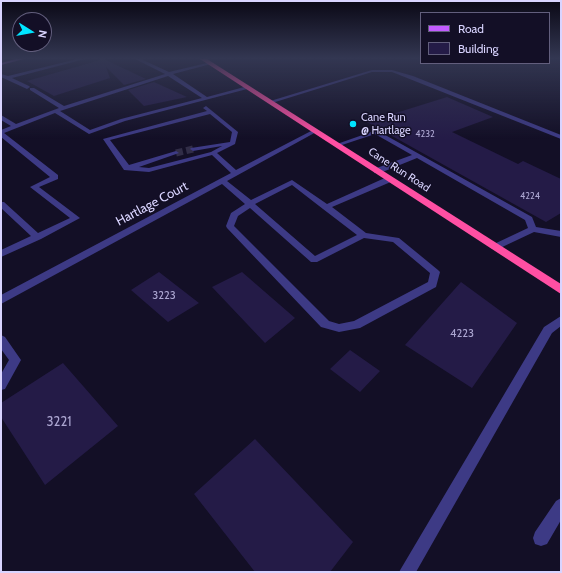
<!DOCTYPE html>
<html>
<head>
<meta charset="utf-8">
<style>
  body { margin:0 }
  #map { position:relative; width:562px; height:573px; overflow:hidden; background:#130f26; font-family:Cabin,sans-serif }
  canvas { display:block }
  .frame { position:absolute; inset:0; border:2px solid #d9d4ff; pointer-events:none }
  .legend { position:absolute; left:420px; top:12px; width:130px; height:52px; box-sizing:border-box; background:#130f26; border:1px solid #625e7d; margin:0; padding:5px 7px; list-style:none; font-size:12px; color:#d9d4ff }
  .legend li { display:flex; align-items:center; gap:8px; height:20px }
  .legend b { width:20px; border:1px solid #625e7d }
  .north { position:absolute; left:12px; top:12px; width:40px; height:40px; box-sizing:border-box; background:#130f26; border:1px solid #625e7d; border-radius:50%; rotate:101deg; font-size:11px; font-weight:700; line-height:16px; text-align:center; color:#d9d4ff }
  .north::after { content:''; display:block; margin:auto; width:14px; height:18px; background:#00e5ff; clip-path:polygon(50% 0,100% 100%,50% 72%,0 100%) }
</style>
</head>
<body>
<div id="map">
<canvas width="562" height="573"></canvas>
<div class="frame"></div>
<ul class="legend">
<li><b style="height:5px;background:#c25bff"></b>Road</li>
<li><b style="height:11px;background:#241b47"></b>Building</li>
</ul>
<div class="north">N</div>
</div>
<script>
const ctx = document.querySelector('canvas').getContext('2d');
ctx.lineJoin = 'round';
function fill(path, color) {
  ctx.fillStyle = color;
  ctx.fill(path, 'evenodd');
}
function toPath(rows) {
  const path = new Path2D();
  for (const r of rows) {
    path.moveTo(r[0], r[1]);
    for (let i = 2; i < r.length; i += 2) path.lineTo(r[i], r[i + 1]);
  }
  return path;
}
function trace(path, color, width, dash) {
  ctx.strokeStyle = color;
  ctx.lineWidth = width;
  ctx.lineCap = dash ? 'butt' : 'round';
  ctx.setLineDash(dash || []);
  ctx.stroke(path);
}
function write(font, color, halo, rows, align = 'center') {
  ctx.font = font + ' Cabin,sans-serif';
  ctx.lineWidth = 3;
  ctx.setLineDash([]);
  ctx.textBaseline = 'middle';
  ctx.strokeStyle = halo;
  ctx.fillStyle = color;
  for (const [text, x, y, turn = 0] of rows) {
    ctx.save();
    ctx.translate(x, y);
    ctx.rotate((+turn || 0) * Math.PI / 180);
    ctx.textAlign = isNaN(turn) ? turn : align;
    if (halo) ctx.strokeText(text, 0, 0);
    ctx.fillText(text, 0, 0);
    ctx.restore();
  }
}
const building = toPath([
  [98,59,104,59,146,79,124,85,106,67,110,78,54,96,27,81,100,60],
  [154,82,187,97,144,106,128,90],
  [447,97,493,117,452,132,518,164,523,161,561,179,561,213,546,222,367,122],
  [159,272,199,303,168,322,131,290],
  [242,272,295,318,265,343,212,287],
  [461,282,517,323,472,388,405,345],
  [350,350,380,371,360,392,330,369],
  [63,363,118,426,45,485,1,417,1,403],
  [255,439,353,542,330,572,255,572,194,494]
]);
const minorTunnel = toPath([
  [176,153,193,149]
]);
const minor = toPath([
  [77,59,85,59,12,78,29,86,30,87,27,89,1,77,1,74,8,76,77,59],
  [135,59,141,59,169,72,211,62,211,64,173,74,207,97,248,86,251,88,125,121,89,134,55,113,4,133,58,175,58,179,39,187,80,218,41,239,1,257,1,250,31,236,1,208,1,202,4,202,38,233,70,218,30,187,50,177,1,137,1,130,11,126,1,120,1,115,16,124,59,108,30,90,30,88,34,88,64,106,165,74,135,59],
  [168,76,202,98,121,119,90,130,60,111,168,76],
  [372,70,392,70,413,76,561,135,561,139,392,72,372,72,272,103,267,102,372,70],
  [206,106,238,132,235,144,217,153,236,170,313,130,318,131,227,181,251,200,292,180,327,204,387,177,393,177,393,181,332,207,366,233,399,238,438,270,440,272,436,287,360,328,339,332,321,327,227,228,226,226,231,213,245,204,222,184,1,304,1,295,231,173,212,155,149,172,124,170,103,139,207,111,203,108,206,106],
  [210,114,232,132,230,142,191,148,190,149,193,151,222,146,211,152,149,168,139,167,179,153,176,151,129,165,110,140,210,114],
  [292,185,323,209,357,235,315,256,255,204,292,185],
  [250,208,311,262,317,262,364,238,393,242,430,273,428,282,354,321,339,324,329,321,234,226,238,216,250,208],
  [374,131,378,131,532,217,536,227,561,231,561,237,534,232,498,249,492,249,490,247,492,245,528,228,525,220,417,158,380,173,374,173,374,169,412,155,375,134,339,146,334,145,374,131],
  [561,316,561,326,552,333,416,572,399,572,544,327,561,316],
  [1,335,5,337,21,360,5,389,1,390,1,374,9,360,1,349,1,335],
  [561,498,561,520,547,544,541,546,535,544,533,538,535,532,556,501,561,498]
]);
const major = toPath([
  [16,59,24,59,1,65,1,63,16,59]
]);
const highway = toPath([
  [200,59,207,59,561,284,561,294,200,59]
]);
const markers = [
  [353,124,4,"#00e5ff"]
];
const farNumbernames = [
  ["4232",425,134],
  ["4224",530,196]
];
const farPoinames = [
  ["Cane Run",361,118],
  ["@ Hartlage",361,131]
];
const farStreetnames = [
  ["Cane Run Road",399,170,33]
];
const numberNames = [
  ["3223",164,296],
  ["4223",462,334]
];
const streetNames = [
  ["Hartlage Court",152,204,-28]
];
const nearNumbernames = [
  ["3221",59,422]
];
fill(building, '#241b47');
trace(minorTunnel, '#312d47', 7, [7, 3.5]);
fill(minor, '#3d3a85');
fill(major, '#c25bff');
fill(highway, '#ff4fa3');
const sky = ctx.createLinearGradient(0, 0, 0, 139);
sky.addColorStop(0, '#0a0815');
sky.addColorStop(0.42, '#333752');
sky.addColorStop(1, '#33375200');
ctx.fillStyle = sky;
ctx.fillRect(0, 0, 562, 139);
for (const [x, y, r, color] of markers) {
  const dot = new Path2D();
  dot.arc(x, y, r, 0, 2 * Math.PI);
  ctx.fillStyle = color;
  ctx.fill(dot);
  trace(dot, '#130f26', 1.5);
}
write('9px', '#aca6d1', null, farNumbernames);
write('11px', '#d9d4ff', '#130f26', farPoinames, 'left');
write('11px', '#d9d4ff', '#130f26', farStreetnames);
write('11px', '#aca6d1', null, numberNames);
write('13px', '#d9d4ff', '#130f26', streetNames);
write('13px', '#aca6d1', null, nearNumbernames);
</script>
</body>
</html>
